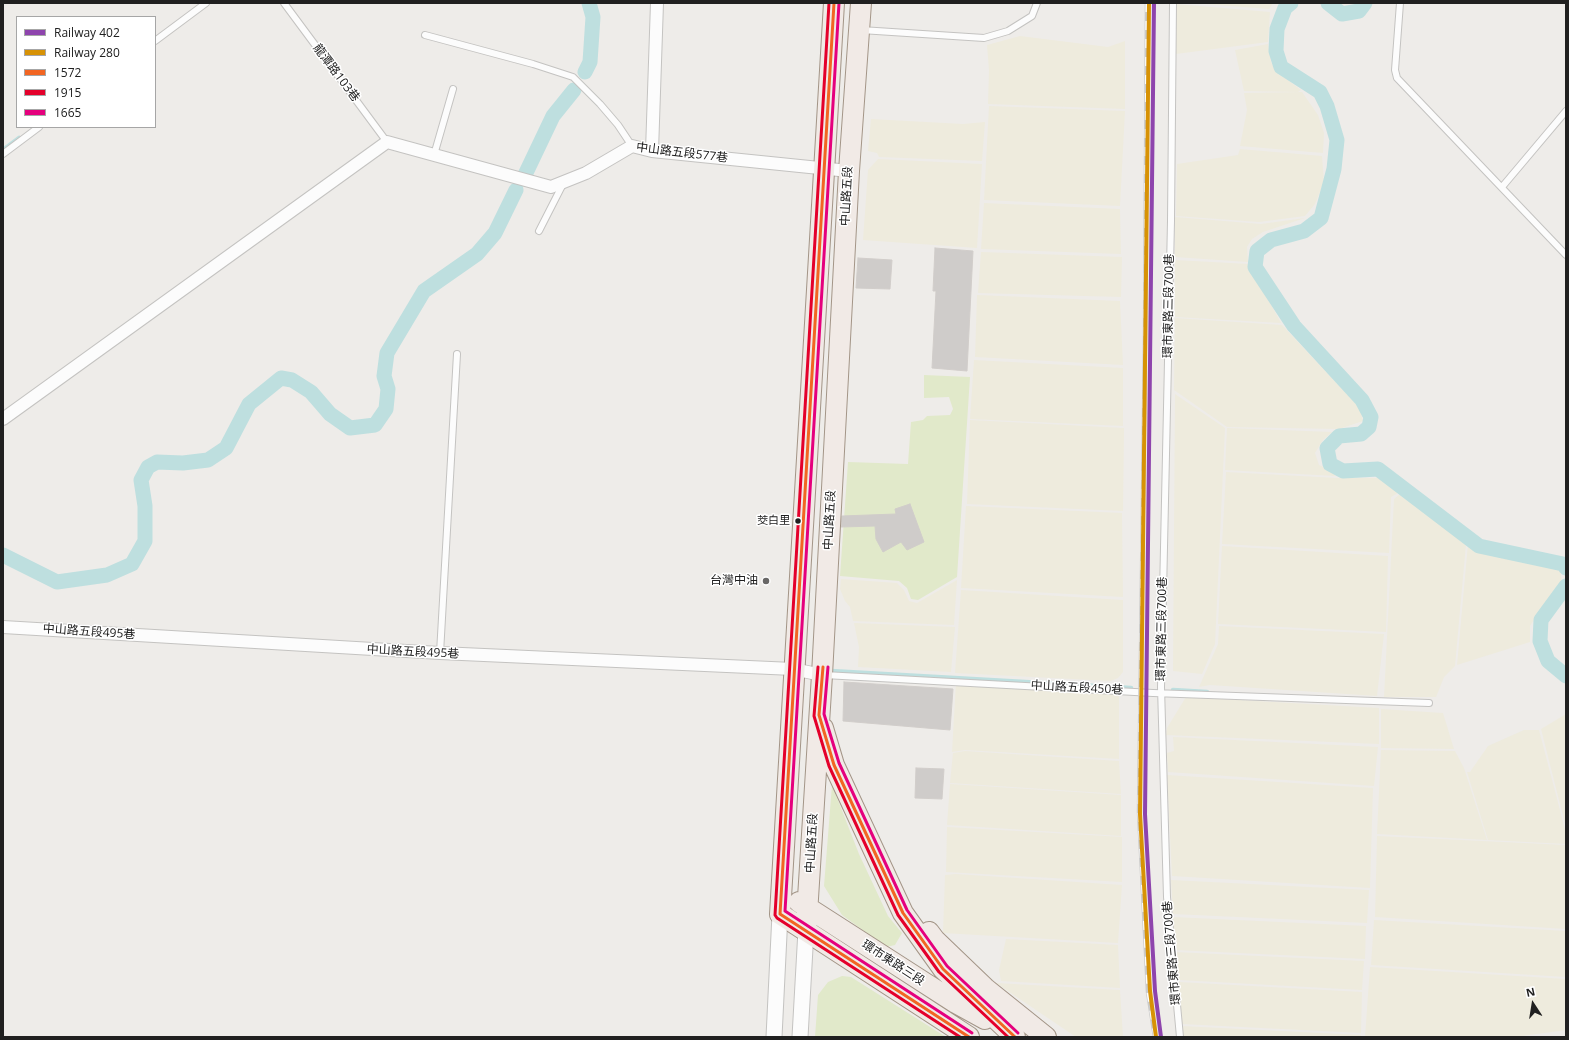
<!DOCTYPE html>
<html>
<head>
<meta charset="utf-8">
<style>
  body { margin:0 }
  #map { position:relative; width:1569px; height:1040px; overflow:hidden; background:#eeece9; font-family:"Open Sans",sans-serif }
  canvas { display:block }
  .frame { position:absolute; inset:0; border:4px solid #202020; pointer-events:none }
  .legend { position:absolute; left:16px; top:16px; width:140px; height:112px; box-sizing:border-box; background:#fff; border:1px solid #a6a6a6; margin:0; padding:5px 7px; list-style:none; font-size:12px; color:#202020 }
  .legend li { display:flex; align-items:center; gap:8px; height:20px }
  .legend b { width:20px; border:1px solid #a6a6a6 }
  .north { position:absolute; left:1513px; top:984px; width:40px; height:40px; -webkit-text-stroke:3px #fff; paint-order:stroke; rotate:348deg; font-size:11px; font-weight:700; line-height:16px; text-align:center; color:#202020 }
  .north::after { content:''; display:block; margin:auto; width:14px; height:18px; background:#202020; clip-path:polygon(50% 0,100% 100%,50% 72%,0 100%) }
</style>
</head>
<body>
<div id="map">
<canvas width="1569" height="1040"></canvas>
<div class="frame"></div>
<ul class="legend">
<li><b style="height:5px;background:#8e44ad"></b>Railway 402</li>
<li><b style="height:5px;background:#d79205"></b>Railway 280</li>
<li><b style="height:5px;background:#f26522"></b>1572</li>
<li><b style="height:5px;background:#e4002b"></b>1915</li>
<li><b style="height:5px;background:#e5007d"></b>1665</li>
</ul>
<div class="north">N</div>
</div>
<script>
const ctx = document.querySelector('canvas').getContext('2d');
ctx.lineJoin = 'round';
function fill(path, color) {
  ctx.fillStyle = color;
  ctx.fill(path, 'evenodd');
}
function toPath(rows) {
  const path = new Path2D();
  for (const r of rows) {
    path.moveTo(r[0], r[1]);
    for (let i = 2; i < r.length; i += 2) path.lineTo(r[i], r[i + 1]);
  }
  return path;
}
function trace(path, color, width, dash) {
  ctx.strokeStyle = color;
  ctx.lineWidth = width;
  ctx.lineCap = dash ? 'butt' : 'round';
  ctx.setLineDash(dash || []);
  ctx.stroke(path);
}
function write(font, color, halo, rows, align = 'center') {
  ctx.font = font + ' "Open Sans","Noto Sans TC",sans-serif';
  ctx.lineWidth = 3;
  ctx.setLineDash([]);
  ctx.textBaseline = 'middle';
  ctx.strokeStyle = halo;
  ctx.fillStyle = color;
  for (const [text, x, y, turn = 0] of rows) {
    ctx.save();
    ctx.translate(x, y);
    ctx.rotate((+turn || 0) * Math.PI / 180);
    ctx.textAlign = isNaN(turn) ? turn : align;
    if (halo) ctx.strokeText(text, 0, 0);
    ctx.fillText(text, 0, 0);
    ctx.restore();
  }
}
const farmland = toPath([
  [1193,3,1273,3,1269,9],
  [1176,4,1270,12,1268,42,1176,54],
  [1020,36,1108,47,1125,41,1125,109,988,104,989,70,987,45],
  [1268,44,1271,62,1276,71,1301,90,1298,92,1244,91,1235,50],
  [1302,92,1318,115,1324,133,1323,153,1240,146,1247,110,1244,93],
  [989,106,1125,111,1120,206,984,200],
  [871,119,963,124,985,122,982,161,879,157,877,153,868,151],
  [1240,149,1322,156,1324,182,1315,204,1305,216,1259,222,1176,216,1177,164,1238,155],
  [878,159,982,164,977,248,863,240,868,170],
  [984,203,1120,209,1121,254,981,249],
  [1175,217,1261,224,1305,218,1263,232,1252,239,1247,247,1248,262,1175,257],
  [981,252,1122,257,1121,297,978,293],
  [1175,260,1249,264,1281,323,1175,317],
  [977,295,1120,301,1123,365,975,357],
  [1175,318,1282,325,1360,408,1363,421,1339,429,1227,427,1174,390],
  [974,360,1123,368,1123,426,970,419],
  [1175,394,1225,428,1215,644,1202,674,1173,671],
  [970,420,1124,428,1123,511,967,504],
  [1227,428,1332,432,1323,440,1315,453,1319,465,1333,471,1335,476,1225,470],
  [1226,472,1337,478,1383,478,1396,487,1398,493,1391,497,1389,553,1222,544],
  [1400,494,1466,544,1455,666,1444,677,1436,697,1384,697,1394,499],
  [966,506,1122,513,1123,597,961,588],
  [1468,544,1517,561,1556,568,1560,570,1562,582,1541,608,1530,626,1530,642,1457,665],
  [1222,546,1388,556,1386,632,1218,624],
  [841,579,897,583,904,590,909,601,917,603,957,580,954,625,853,621,850,607,845,601,840,589],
  [961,590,1123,600,1123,672,1118,678,1111,681,955,673],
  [854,623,955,627,951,672,858,667,859,647],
  [1219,626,1384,634,1377,696,1210,685,1199,687,1218,644],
  [956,683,1119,693,1119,759,965,750,952,752],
  [1186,697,1379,708,1379,744,1166,735,1167,728],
  [1381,709,1443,713,1454,749,1381,748],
  [1566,714,1566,828,1541,729],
  [1524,730,1539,730,1566,833,1566,844,1488,840,1467,772,1470,772,1488,746],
  [1173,737,1378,747,1374,786,1168,772,1167,753,1174,751],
  [1381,750,1455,751,1464,768,1487,840,1377,834],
  [965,751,1119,761,1121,794,950,783,953,753],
  [1167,775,1373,788,1370,888,1172,876],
  [950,784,1121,795,1121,836,947,825],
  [947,827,1122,837,1122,882,946,872],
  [1377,836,1566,845,1566,929,1375,917],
  [956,874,1122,885,1118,943,943,933,945,875],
  [1171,880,1369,890,1367,923,1173,914],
  [1173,917,1366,926,1365,959,1175,950],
  [1374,920,1566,931,1566,977,1371,965],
  [1006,939,1118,945,1120,988,1001,981,999,970],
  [1175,952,1364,961,1362,990,1179,980],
  [1370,967,1566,979,1566,1030,1515,1037,1365,1037],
  [1179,982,1362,992,1361,1033,1182,1024],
  [996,983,1120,990,1123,1037,1076,1037],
  [1181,1026,1361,1035,1361,1037,1183,1037]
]);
const grass = toPath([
  [924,375,970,377,957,577,918,600,911,599,907,588,899,581,840,576,848,462,908,464,911,422,923,420,927,416,950,415,953,409,949,397,924,398],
  [832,785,859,854,888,916,902,933,895,945,886,947,842,915,824,886],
  [842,976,851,977,946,1037,815,1037,818,995,828,982]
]);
const stream = toPath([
  [3,150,19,138],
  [831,671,1131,688],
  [1173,690,1207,692]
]);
const canal = toPath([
  [1291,3,1285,8,1277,29,1276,51,1281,67,1320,92,1327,106,1337,140,1334,169,1321,218,1304,231,1271,240,1257,251,1255,267,1294,326,1362,400,1371,417,1369,427,1361,434,1339,436,1327,448,1330,464,1343,471,1378,469,1479,546,1563,564,1566,568],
  [1328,3,1342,14,1359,11,1365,3],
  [585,72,590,62,593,17,589,3],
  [523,179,553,116,574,90],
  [3,555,57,582,107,575,132,564,145,541,145,506,141,480,148,467,157,462,183,463,208,460,226,448,249,404,281,378,292,380,311,392,330,414,350,428,375,425,386,409,388,389,384,376,387,353,424,291,477,254,495,233,516,190],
  [1566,586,1541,620,1540,641,1548,661,1566,676]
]);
const building = toPath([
  [935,248,973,251,967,371,932,368,936,291,933,291,935,248],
  [858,258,892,260,890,289,856,288,858,258],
  [910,504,924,542,907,550,901,542,883,552,876,539,875,526,841,527,842,516,896,514,895,509,910,504],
  [844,682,953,689,950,730,843,721,844,682],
  [916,768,944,769,942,799,915,798,916,768]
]);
const service = toPath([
  [284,3,387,142],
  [1173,3,1171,221,1161,687,1167,897,1180,1037],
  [1400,3,1395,70,1397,78,1566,255],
  [861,30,984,38,1008,31,1032,16,1037,3],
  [425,35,533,64,573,77,600,104,618,125,632,146],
  [155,41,206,3],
  [3,154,39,127],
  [434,155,453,89],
  [1502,187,1566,111],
  [539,231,563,184],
  [440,653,457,354],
  [824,675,1153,693,1429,703]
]);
const minor = toPath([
  [652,151,657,3],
  [3,419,387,142,551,187,586,173,632,146,652,151,849,171],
  [3,627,440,653,793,669,822,675]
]);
const tertiary = toPath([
  [774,1037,780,914],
  [800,1037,806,930]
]);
const primary = toPath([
  [834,3,780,914,969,1037],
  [823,728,834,765,903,913,943,969,1015,1037],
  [799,902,956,1003,985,1019],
  [806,930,822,675,849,171,861,3],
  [929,932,935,940,985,988,1046,1037]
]);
const rail = toPath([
  [1147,3,1145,337,1139,812,1148,992,1155,1037]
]);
const bus1 = toPath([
  [834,3,780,914,969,1037],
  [823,667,819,715,834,765,903,913,943,969,1015,1037]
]);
const bus2 = toPath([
  [829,3,775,915,777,918,960,1037],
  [818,667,814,716,829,766,898,915,939,972,1008,1037]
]);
const bus3 = toPath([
  [839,3,785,911,972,1033],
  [828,667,824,714,839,763,907,910,947,966,1018,1033]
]);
const rail1 = toPath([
  [1154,3,1145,814,1155,991,1161,1037]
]);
const rail2 = toPath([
  [1149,3,1140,814,1150,991,1156,1037]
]);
const markers = [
  [798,521,3.5,"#202020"],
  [766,581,4,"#686766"]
];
const busNames = [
  ["茭白里",790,521]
];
const streetNames = [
  ["龍潭路103巷",336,73,53],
  ["中山路五段577巷",682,153,7],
  ["中山路五段",847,196,-87],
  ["環市東路三段700巷",1169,306,-89],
  ["中山路五段",830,520,-87],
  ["環市東路三段700巷",1162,629,-89],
  ["中山路五段495巷",89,632,4],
  ["中山路五段495巷",413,652,3],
  ["中山路五段450巷",1077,688,3],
  ["中山路五段",812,843,-87],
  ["環市東路三段700巷",1172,953,-95],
  ["環市東路三段",893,963,33]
];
const poiNames = [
  ["台灣中油",758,581]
];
fill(farmland, '#eeebdd');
fill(grass, '#e1e9ca');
trace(stream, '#bedfdf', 4.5);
trace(canal, '#bedfdf', 15);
fill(building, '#cfccca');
trace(building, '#d1cdca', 1);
trace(service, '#c4c3c1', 8);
trace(minor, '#c4c3c1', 14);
trace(tertiary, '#c4c3c1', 17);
trace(primary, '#a39587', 22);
trace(service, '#fcfcfc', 6);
trace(minor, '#fcfcfc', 12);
trace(tertiary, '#fcfcfc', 15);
trace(primary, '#f1eae6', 20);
trace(rail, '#cbcbca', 4.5);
trace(rail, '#fff', 3, [9]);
trace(bus1, '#f26522', 3);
trace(bus2, '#e4002b', 3);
trace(bus3, '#e5007d', 3);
trace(rail1, '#8e44ad', 4);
trace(rail2, '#d79205', 4);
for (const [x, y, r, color] of markers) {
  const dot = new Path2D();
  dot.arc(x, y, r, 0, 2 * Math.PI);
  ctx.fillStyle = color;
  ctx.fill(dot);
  trace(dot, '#fff', 1.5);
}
write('11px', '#202020', '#fff', busNames, 'right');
write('12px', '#202020', '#fff', streetNames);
write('12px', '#202020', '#fff', poiNames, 'right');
</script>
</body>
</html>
